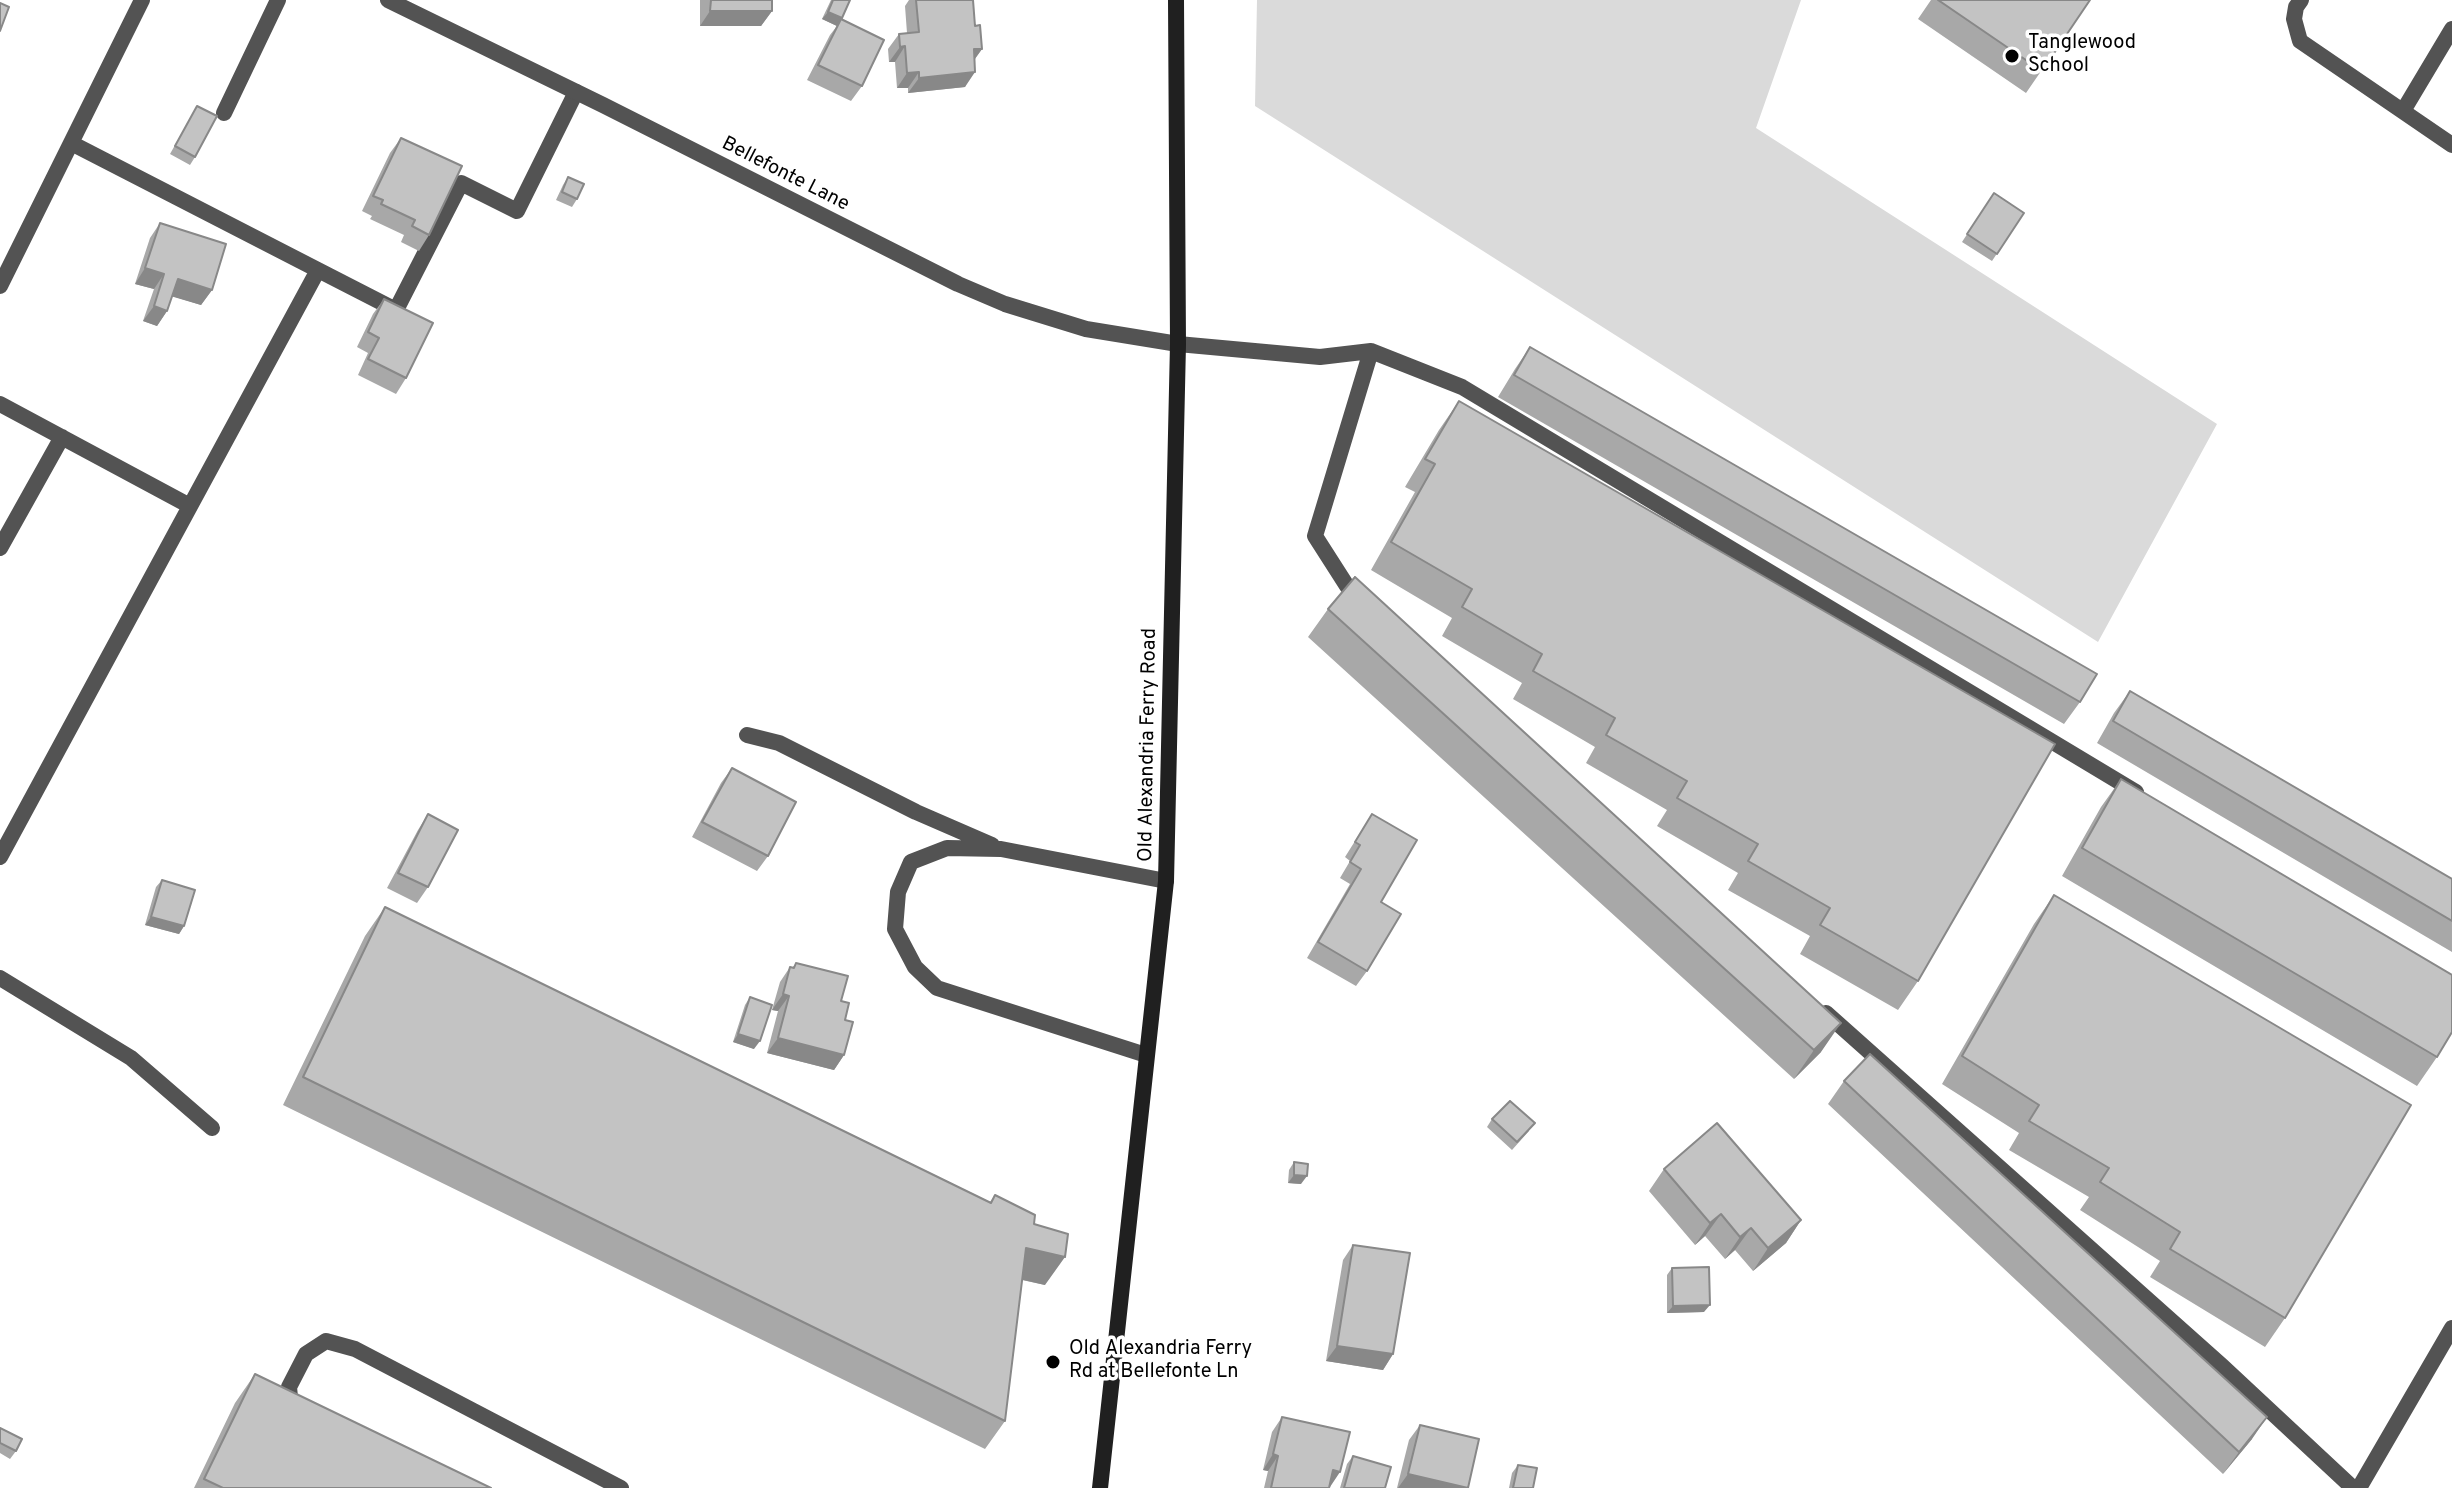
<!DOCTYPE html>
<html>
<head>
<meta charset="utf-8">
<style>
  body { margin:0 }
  canvas { display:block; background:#fff }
</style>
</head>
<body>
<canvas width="2452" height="1488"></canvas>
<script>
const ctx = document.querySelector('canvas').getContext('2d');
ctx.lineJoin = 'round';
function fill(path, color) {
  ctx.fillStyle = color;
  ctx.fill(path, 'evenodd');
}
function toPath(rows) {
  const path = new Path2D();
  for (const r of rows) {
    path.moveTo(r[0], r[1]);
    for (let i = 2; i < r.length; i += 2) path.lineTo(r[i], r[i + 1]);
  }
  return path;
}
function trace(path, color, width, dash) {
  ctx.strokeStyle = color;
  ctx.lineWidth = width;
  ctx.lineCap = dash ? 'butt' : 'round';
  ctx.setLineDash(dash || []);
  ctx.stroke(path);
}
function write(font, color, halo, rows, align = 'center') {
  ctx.font = font + ' Overpass,sans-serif';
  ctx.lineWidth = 7;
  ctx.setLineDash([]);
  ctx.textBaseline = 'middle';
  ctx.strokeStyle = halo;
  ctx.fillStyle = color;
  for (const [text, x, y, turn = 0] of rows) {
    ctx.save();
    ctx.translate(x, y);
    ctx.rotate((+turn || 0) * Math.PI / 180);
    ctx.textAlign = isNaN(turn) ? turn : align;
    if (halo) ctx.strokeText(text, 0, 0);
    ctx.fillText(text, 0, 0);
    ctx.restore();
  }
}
const green = toPath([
  [1257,0,1801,0,1756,128,2217,424,2098,642,1255,106]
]);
const service = toPath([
  [2301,0,2296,7,2294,19,2300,41,2452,145],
  [2403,111,2452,29],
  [224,113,278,0],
  [71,143,318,270],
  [0,286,142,0],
  [1178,344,1320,357,1371,351,1462,387,2136,792],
  [0,404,190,506],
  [0,548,62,437],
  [1364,600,1347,586,1315,536,1371,351],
  [747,735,779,743,916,812,992,845],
  [0,857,318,270,396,310,461,183,517,211,576,92],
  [0,978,131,1058,212,1128],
  [1826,1013,2222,1366,2353,1488],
  [1146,1055,937,988,915,967,895,929,898,892,911,862,947,848,1001,849,1166,881],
  [295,1409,291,1407,289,1387,306,1354,326,1341,355,1349,621,1488],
  [2359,1488,2452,1328]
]);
const minor = toPath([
  [388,0,603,105,958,284,1005,304,1086,329,1178,344]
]);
const secondary = toPath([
  [1100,1488,1166,881,1178,344,1176,0]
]);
const wall = toPath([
  [700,0,772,0,772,11,761,26,700,26],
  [831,0,850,0,841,20,862,86,851,101,807,80,830,35,837,26,822,19],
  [909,0,973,0,975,26,982,49,975,59,965,87,908,93,908,88,897,88,895,62,889,62,888,49,899,34,907,33,905,6],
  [1931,0,2090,0,2026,93,1918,19],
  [197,106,195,157,190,165,170,154],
  [401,138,429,235,419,251,401,242,404,235,370,219,372,216,362,211,390,153],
  [568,177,577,199,572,207,556,200,563,185],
  [1994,193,2024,213,1992,261,1962,242],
  [160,223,212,290,201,305,172,296,167,311,157,326,143,321,154,289,135,284,150,238],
  [384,299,406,378,396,394,358,375,368,353,357,347,373,314],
  [1530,347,2080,702,2064,724,1498,397,1515,369],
  [1459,401,1918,981,1898,1010,1800,954,1810,936,1728,890,1738,873,1657,826,1667,810,1586,763,1595,747,1513,699,1522,683,1442,636,1452,618,1371,570,1415,492,1405,487,1439,430],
  [1328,609,1821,1052,1794,1079,1308,637],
  [2130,691,2452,879,2452,952,2097,743,2114,713],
  [732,768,768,856,757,871,692,837,721,783],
  [2121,779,2437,1057,2417,1086,2062,876,2101,807],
  [428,814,428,887,417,903,387,888,418,830],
  [1372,814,1381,902,1367,971,1356,986,1307,958,1350,884,1340,878,1350,861,1345,857],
  [162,880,184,926,179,934,145,925,156,887],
  [2054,895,2285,1318,2265,1347,2150,1277,2160,1261,2080,1210,2089,1197,2009,1150,2019,1133,1942,1084,2034,924],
  [385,907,990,1202,995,1195,1034,1224,1045,1285,1022,1280,1005,1421,985,1449,283,1105,365,936],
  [796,963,841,1001,845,1020,844,1055,834,1070,767,1053,778,1011,772,1010,780,982,790,967,792,968],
  [750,997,754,1049,733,1042,745,1005],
  [1844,1081,2252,1439,2223,1474,1828,1104],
  [1492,1119,1529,1131,1512,1150,1487,1127],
  [1294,1162,1301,1184,1288,1183,1289,1170],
  [1664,1169,1801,1220,1786,1243,1753,1271,1735,1250,1725,1259,1705,1236,1695,1245,1649,1191],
  [1353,1245,1393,1354,1383,1370,1326,1361,1343,1260],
  [1672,1268,1704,1312,1667,1313,1667,1275],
  [255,1374,491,1488,194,1488,235,1403],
  [1282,1417,1329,1488,1264,1488,1268,1471,1263,1470,1272,1432],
  [1420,1425,1468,1488,1397,1488,1409,1440],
  [0,1428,16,1451,10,1459,0,1453],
  [1353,1456,1385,1488,1340,1488,1347,1464],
  [1518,1465,1533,1488,1509,1488,1512,1473]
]);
const shadedWall = toPath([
  [710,11,772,11,761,26,700,26],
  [828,12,842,18,837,26,822,19],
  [905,46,895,62,889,62,900,47],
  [974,49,982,49,971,64],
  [919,72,908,88,897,88,907,73],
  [975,72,965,87,908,93,919,78],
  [145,268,164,274,154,289,135,284],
  [178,279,212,290,201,305,167,295],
  [154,306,167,311,157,326,143,321],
  [151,917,184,926,179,934,145,925],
  [783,994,789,996,778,1011,772,1010],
  [1841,1023,1821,1052,1794,1079,1814,1050],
  [738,1034,760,1041,754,1049,733,1042],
  [778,1038,844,1055,834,1070,767,1053],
  [1294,1175,1307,1176,1301,1184,1288,1183],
  [1721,1214,1705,1236,1695,1245,1710,1223],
  [1801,1220,1786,1243,1753,1271,1768,1248],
  [1751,1228,1735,1250,1725,1259,1740,1237],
  [1026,1248,1065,1257,1045,1285,1006,1276],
  [1710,1305,1704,1312,1667,1313,1673,1306],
  [1337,1346,1393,1354,1383,1370,1326,1361],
  [2267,1417,2252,1439,2223,1474,2239,1452],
  [1273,1454,1278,1456,1268,1471,1263,1470],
  [1333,1470,1340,1472,1330,1487,1322,1485],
  [1408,1474,1468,1488,1398,1488]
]);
const building = toPath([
  [711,0,772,0,772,11,710,11,711,0],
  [833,0,850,0,842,18,828,12,833,0],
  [916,0,973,0,975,26,980,25,982,49,974,49,975,72,919,78,919,72,907,73,905,46,900,47,899,34,919,32,916,0],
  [1938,0,2090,0,2042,71,1938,0],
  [0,3,9,7,0,31,0,3],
  [841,19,884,40,862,86,818,65,841,19],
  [197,106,217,116,195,157,175,146,197,106],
  [401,138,462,166,429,235,412,226,415,220,381,204,383,200,373,196,401,138],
  [568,177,584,184,577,199,562,192,568,177],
  [1994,193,2024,213,1997,254,1967,234,1994,193],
  [160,223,226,244,212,290,178,279,167,311,154,306,164,274,145,268,160,223],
  [384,299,433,323,406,378,368,359,379,338,368,332,384,299],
  [1530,347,2097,674,2080,702,1514,375,1530,347],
  [1459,401,2055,744,1918,981,1820,925,1830,908,1748,861,1758,844,1677,798,1687,781,1606,735,1615,718,1533,671,1542,654,1462,607,1472,589,1391,542,1435,464,1425,459,1459,401],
  [1355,577,1841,1023,1814,1050,1328,609,1355,577],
  [2130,691,2452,879,2452,921,2113,721,2130,691],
  [732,768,796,802,768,856,702,822,732,768],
  [2121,779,2452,975,2452,1032,2437,1057,2082,848,2121,779],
  [428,814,458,830,428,887,398,873,428,814],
  [1372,814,1417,840,1381,902,1401,914,1367,971,1318,942,1361,869,1350,862,1360,845,1355,842,1372,814],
  [162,880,195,890,184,926,151,917,162,880],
  [2054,895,2411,1105,2285,1318,2170,1249,2180,1232,2100,1182,2109,1168,2029,1121,2039,1105,1962,1056,2054,895],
  [385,907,991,1203,995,1195,1035,1215,1034,1224,1068,1234,1065,1257,1026,1248,1005,1421,303,1077,385,907],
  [796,963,848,976,841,1001,849,1003,845,1020,853,1022,844,1055,778,1038,789,996,783,994,790,967,794,968,796,963],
  [750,997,772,1005,760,1041,738,1034,750,997],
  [1870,1054,2267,1417,2239,1452,1844,1081,1870,1054],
  [1510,1101,1535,1123,1517,1142,1492,1119,1510,1101],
  [1717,1123,1801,1220,1768,1248,1751,1228,1740,1237,1721,1214,1710,1223,1664,1169,1717,1123],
  [1294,1162,1308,1164,1307,1176,1294,1175,1294,1162],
  [1353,1245,1410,1253,1393,1354,1337,1346,1353,1245],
  [1709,1267,1710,1305,1673,1306,1672,1268,1709,1267],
  [255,1374,491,1488,223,1488,204,1479,255,1374],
  [1282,1417,1350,1432,1340,1472,1333,1470,1329,1488,1271,1488,1278,1456,1273,1454,1282,1417],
  [1420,1425,1479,1439,1468,1488,1408,1474,1420,1425],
  [0,1428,22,1439,16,1451,0,1443,0,1428],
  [1353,1456,1391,1467,1385,1488,1344,1488,1353,1456],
  [1518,1465,1537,1468,1533,1488,1513,1488,1518,1465]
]);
const markers = [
  [2012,56,8,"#000"],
  [1053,1362,8,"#000"]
];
const poiNames = [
  ["Tanglewood",2028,44],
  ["School",2028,67],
  ["Old Alexandria Ferry",1069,1350],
  ["Rd at Bellefonte Ln",1069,1373]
];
const streetNames = [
  ["Bellefonte Lane",785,175,27],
  ["Old Alexandria Ferry Road",1149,745,-89]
];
fill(green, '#dadada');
trace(service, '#535353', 16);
trace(minor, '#535353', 16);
trace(secondary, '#202020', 16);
fill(wall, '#a8a8a8');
fill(shadedWall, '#888');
fill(building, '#c3c3c3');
trace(building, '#888', 2);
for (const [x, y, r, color] of markers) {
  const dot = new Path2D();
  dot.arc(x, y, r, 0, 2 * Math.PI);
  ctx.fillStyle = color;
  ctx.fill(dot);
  trace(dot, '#fff', 3);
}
write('20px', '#000', '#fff', poiNames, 'left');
write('20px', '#000', '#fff', streetNames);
</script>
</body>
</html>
